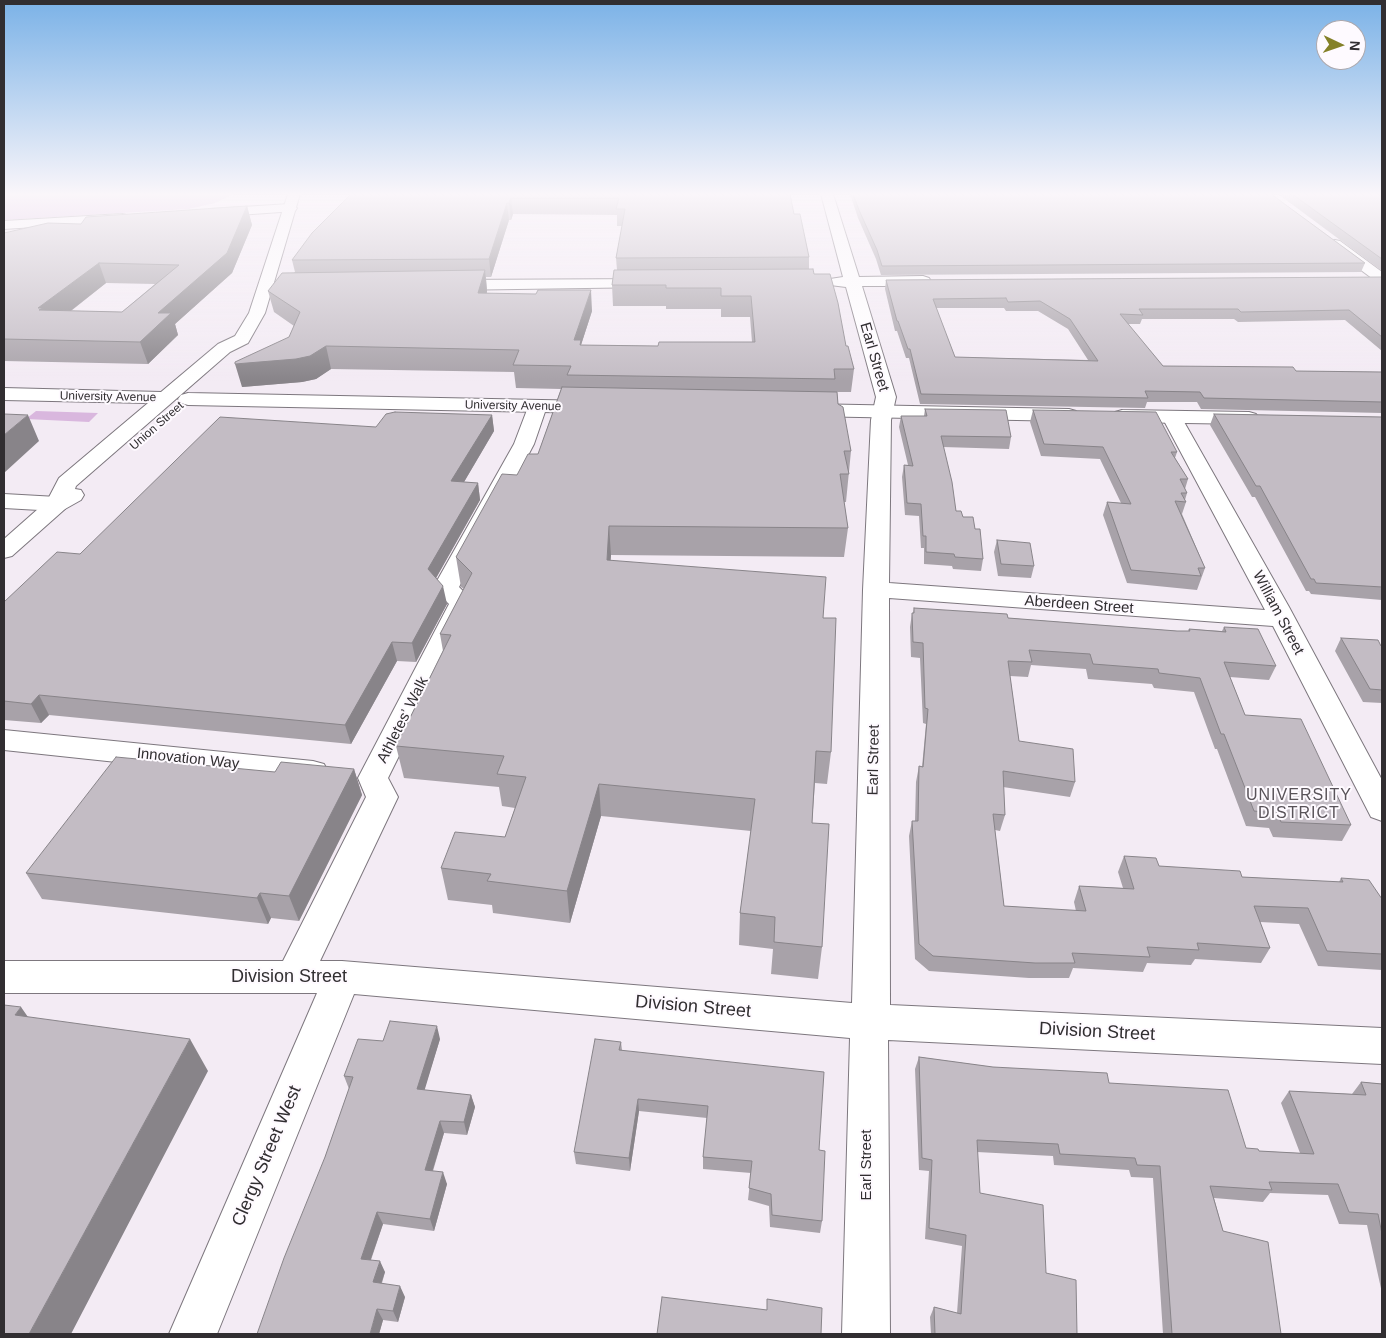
<!DOCTYPE html>
<html>
<head>
<meta charset="utf-8">
<style>
  body { margin:0 }
  #map { position:relative; width:1386px; height:1338px; overflow:hidden; background:#f3ebf4; font-family:Helvetica,sans-serif }
  canvas { display:block }
  .frame { position:absolute; inset:0; border:5px solid #312e31; pointer-events:none }
  .north { position:absolute; left:1316px; top:20px; width:50px; height:50px; box-sizing:border-box; background:#fefaff; border:1px solid #aca8ad; border-radius:50%; rotate:93deg; font-size:14px; font-weight:700; line-height:20px; text-align:center; color:#312e31 }
  .north::after { content:''; display:block; margin:auto; width:18px; height:22px; background:#848129; clip-path:polygon(50% 0,100% 100%,50% 72%,0 100%) }
</style>
</head>
<body>
<div id="map">
<canvas width="1386" height="1338"></canvas>
<div class="frame"></div>
<div class="north">N</div>
</div>
<script>
const ctx = document.querySelector('canvas').getContext('2d');
ctx.lineJoin = 'round';
function fill(path, color) {
  ctx.fillStyle = color;
  ctx.fill(path, 'evenodd');
}
function toPath(rows) {
  const path = new Path2D();
  for (const r of rows) {
    path.moveTo(r[0], r[1]);
    for (let i = 2; i < r.length; i += 2) path.lineTo(r[i], r[i + 1]);
  }
  return path;
}
function trace(path, color, width, dash) {
  ctx.strokeStyle = color;
  ctx.lineWidth = width;
  ctx.lineCap = dash ? 'butt' : 'round';
  ctx.setLineDash(dash || []);
  ctx.stroke(path);
}
function write(font, color, halo, rows, align = 'center') {
  ctx.font = font + ' Helvetica,sans-serif';
  ctx.lineWidth = 4;
  ctx.setLineDash([]);
  ctx.textBaseline = 'middle';
  ctx.strokeStyle = halo;
  ctx.fillStyle = color;
  for (const [text, x, y, turn = 0] of rows) {
    ctx.save();
    ctx.translate(x, y);
    ctx.rotate((+turn || 0) * Math.PI / 180);
    ctx.textAlign = isNaN(turn) ? turn : align;
    if (halo) ctx.strokeText(text, 0, 0);
    ctx.fillText(text, 0, 0);
    ctx.restore();
  }
}
const green = toPath([
  [4,194,234,194,215,203,189,209,4,220],
  [36,411,98,413,89,422,26,419]
]);
const minor = toPath([
  [821,194,833,194,859,277,923,276,929,278,931,281,929,284,923,286,862,286,896,397,891,420,889,583,1265,610,1162,417,1165,413,1172,411,1179,413,1289,607,1382,780,1382,821,1371,817,1273,626,889,598,890,1005,1382,1028,1382,1064,888,1040,890,1334,842,1334,850,1038,354,994,217,1334,169,1334,317,993,4,993,4,961,283,961,366,797,358,778,449,604,433,588,514,444,530,402,537,400,544,402,547,406,534,444,459,587,475,603,388,778,398,797,320,961,342,961,852,1003,863,590,871,420,876,397,846,287,830,285,828,282,830,279,843,277,821,194],
  [290,204,297,208,295,211,210,217,203,213,210,209,290,204],
  [122,214,127,215,129,218,127,221,4,229,4,221,122,214],
  [648,279,654,281,656,284,654,287,449,290,443,288,441,285,443,282,449,280,648,279],
  [4,494,57,497,65,499,68,504,65,509,57,511,4,508,4,494],
  [4,730,313,761,324,764,328,772,324,780,313,783,4,750,4,730]
]);
const major = toPath([
  [288,194,300,194,265,313,248,343,230,352,76,486,75,489,81,490,84,495,81,500,65,509,12,556,4,558,4,539,47,501,59,478,148,403,4,400,4,388,161,392,218,344,235,336,249,313,288,194],
  [1335,240,1340,241,1382,272,1382,284,1377,282,1330,247,1328,244,1330,241,1335,240],
  [188,393,592,401,599,403,602,407,599,411,592,413,188,405,181,403,178,399,181,395,188,393],
  [807,404,1069,409,1076,411,1079,415,1076,419,1069,421,807,416,800,414,797,410,800,406,807,404],
  [1122,410,1249,412,1256,414,1259,418,1256,422,1249,424,1122,422,1115,420,1112,416,1115,412,1122,410]
]);
const wall = toPath([
  [351,194,790,194,794,214,809,257,809,269,814,274,846,346,854,369,851,392,837,392,838,404,851,451,846,502,844,502,848,528,844,557,611,555,610,560,823,618,831,752,827,784,815,783,812,823,822,947,818,979,771,974,773,949,739,945,740,913,751,831,601,816,570,923,493,913,492,905,448,900,441,868,505,837,515,808,502,806,499,787,404,778,396,746,443,651,440,634,464,589,461,587,456,557,517,475,538,454,561,389,516,388,514,372,331,369,316,379,302,382,242,387,289,337,294,326,274,312,268,291,295,272,292,260],
  [513,214,617,215,617,226,622,226,616,258,617,270,612,285,613,306,666,306,666,309,721,309,721,317,750,317,752,342,658,346,581,345,592,311,487,293,487,291,486,277,491,277,509,220,511,220],
  [850,194,1271,194,1365,263,1361,272,881,275,876,259,858,218],
  [1278,194,1382,194,1382,271],
  [247,206,252,225,232,273,175,324,178,335,148,364,4,361,4,233],
  [106,283,155,284,122,312,71,311],
  [1382,277,1382,351,1345,320,1238,322,1234,319,1142,319,1140,324,1128,324,1163,366,1296,371,1382,372,1382,413,1201,409,1197,402,1147,402,1145,408,920,404,909,358,906,358,897,331,895,331,885,289,886,280],
  [936,308,1004,308,1006,311,1038,311,1068,329,1088,360,955,357],
  [925,409,1011,437,1009,449,943,447,956,511,975,529,983,559,981,571,953,569,952,566,924,564,924,548,921,548,919,516,905,515,902,477,904,465,908,465,899,427,901,416,924,416],
  [1033,410,1177,452,1175,458,1188,479,1185,489,1187,493,1185,500,1186,502,1182,514,1205,568,1197,590,1127,583,1103,515,1107,502,1121,503,1100,459,1041,456,1030,422],
  [1214,414,1382,417,1382,600,1311,594,1309,591,1306,591,1255,497,1252,497,1210,425],
  [492,415,494,431,464,482,478,483,480,500,436,578,447,604,416,662,397,661,351,744,49,715,41,723,4,720,4,602,80,554,376,427],
  [997,540,1034,566,1031,578,998,576,994,552],
  [914,608,1008,618,1177,631,1188,631,1189,629,1222,631,1224,627,1276,666,1269,680,1230,677,1245,715,1351,825,1342,841,1273,837,1269,828,1246,826,1217,749,1215,749,1194,692,1154,688,1152,684,1088,679,1086,669,1031,665,1028,677,1010,676,1019,741,1075,782,1070,797,1003,787,1005,815,1000,831,995,830,1004,906,1076,911,1074,902,1079,886,1123,888,1118,872,1124,856,1159,866,1242,877,1339,882,1341,878,1382,899,1382,970,1318,966,1299,924,1260,922,1270,948,1261,963,1195,959,1191,965,1147,963,1143,972,1073,968,1069,978,1029,978,929,971,915,959,909,836,912,821,915,821,916,782,919,766,922,767,926,724,923,723,920,658,911,657,910,627,912,613,913,613],
  [1341,638,1382,646,1382,703,1363,702,1335,651],
  [354,769,362,795,299,921,271,918,268,924,42,899,26,873],
  [440,1039,424,1090,471,1095,475,1107,467,1135,444,1133,433,1171,447,1184,434,1231,383,1224,371,1260,385,1272,382,1283,405,1297,398,1322,383,1320,379,1334,325,1157,349,1089,344,1076,383,1041],
  [621,1042,622,1050,819,1150,822,1221,820,1233,770,1227,769,1206,748,1200,751,1173,703,1169,703,1157,707,1118,639,1111,630,1171,576,1164,574,1152],
  [919,1057,1109,1083,1246,1148,1259,1151,1300,1153,1281,1103,1289,1091,1352,1094,1361,1082,1382,1084,1382,1293,1367,1225,1339,1224,1328,1195,1270,1193,1263,1202,1214,1198,1223,1231,1281,1334,1163,1334,1153,1178,1131,1177,1129,1170,1054,1165,1053,1156,977,1152,980,1193,1046,1273,1077,1334,931,1334,930,1317,934,1307,957,1313,962,1246,925,1239,929,1171,919,1170,915,1069]
]);
const shadedWall = toPath([
  [511,198,513,214,511,220,509,203],
  [507,203,509,220,491,277,489,259],
  [247,206,252,225,232,273,175,324,178,335,148,364,140,342,158,313],
  [99,263,106,283,50,327,38,308],
  [485,270,487,291,481,314,478,293],
  [591,290,592,311,581,345,583,362,574,340],
  [326,346,331,369,316,379,302,382,242,387,235,364],
  [28,415,39,441,4,473,4,435],
  [492,415,494,431,454,499,451,481],
  [478,483,480,500,431,587,428,569],
  [609,526,611,555,609,590,607,560],
  [443,586,447,604,416,662,412,643],
  [392,642,397,661,351,744,345,725],
  [39,695,49,715,41,723,31,704],
  [354,769,362,795,299,921,289,896],
  [599,784,601,816,570,923,567,891],
  [260,893,271,918,268,924,257,898],
  [21,1007,44,1040,15,1015],
  [437,1026,440,1039,421,1102,417,1089],
  [190,1039,208,1071,71,1334,29,1334],
  [471,1095,475,1107,467,1135,464,1122],
  [638,1099,639,1111,630,1171,629,1158],
  [440,1121,444,1133,429,1182,425,1170],
  [443,1172,447,1184,434,1231,430,1219],
  [377,1212,383,1224,367,1270,361,1259],
  [380,1261,385,1272,378,1293,373,1282],
  [400,1286,405,1297,398,1322,393,1311],
  [377,1309,383,1320,379,1334,370,1334]
]);
const building = toPath([
  [351,194,790,194,794,214,800,214,809,257,616,258,625,209,616,209,619,198,511,198,509,203,507,203,489,259,292,260,312,233,351,194],
  [853,194,1271,194,1365,263,882,266,877,250,859,210,853,194],
  [1292,194,1382,194,1382,259,1292,194],
  [247,206,227,253,158,313,171,313,140,342,4,339,4,233,48,223,81,224,86,217,247,206],
  [99,263,179,265,122,312,39,310,43,308,38,308,99,263],
  [813,269,814,274,830,274,838,303,846,346,848,346,854,369,834,369,835,379,567,375,571,366,513,365,519,350,326,346,310,356,296,359,235,364,235,362,289,337,300,312,268,291,282,273,485,270,478,293,536,294,538,290,591,290,574,340,581,340,580,345,658,346,659,342,755,342,751,296,721,296,721,288,666,288,666,285,612,285,614,270,813,269],
  [1382,277,1382,337,1349,310,1241,312,1238,309,1139,309,1143,315,1120,314,1163,366,1293,367,1296,371,1382,372,1382,402,1204,398,1200,392,1145,391,1148,398,921,394,910,349,908,349,898,321,897,321,886,280,1382,277],
  [1006,298,1008,302,1040,301,1070,319,1098,361,955,357,933,299,1006,298],
  [562,387,837,392,838,404,843,407,851,451,844,451,849,474,840,474,848,528,609,526,607,560,826,577,823,618,836,618,831,752,816,751,812,823,829,824,822,947,774,942,775,917,740,913,755,799,599,784,567,891,487,881,491,874,441,868,455,832,505,837,526,777,497,774,504,756,396,746,451,635,440,634,472,573,456,557,502,474,517,475,528,454,538,454,562,387],
  [925,409,1006,410,1011,437,941,436,952,482,956,511,961,511,963,517,973,517,975,529,980,529,983,559,955,557,954,554,926,552,926,536,923,536,921,504,907,503,904,465,913,466,901,416,927,416,925,409],
  [1033,410,1156,412,1177,452,1171,452,1188,479,1180,479,1187,493,1181,493,1186,502,1175,501,1205,568,1198,568,1201,576,1131,570,1107,502,1131,504,1103,447,1044,444,1033,410],
  [395,412,492,415,451,481,478,483,428,569,443,586,412,643,392,642,345,725,39,695,31,704,4,701,4,602,57,552,80,554,220,417,376,427,386,414,395,412],
  [4,414,28,415,4,435,4,414],
  [1214,414,1382,417,1382,587,1316,583,1314,579,1311,579,1260,486,1256,486,1214,414],
  [997,540,1030,543,1034,566,1001,564,997,540],
  [914,608,1007,614,1008,618,1177,631,1190,631,1189,629,1226,632,1224,627,1258,629,1276,666,1224,662,1245,715,1301,719,1351,825,1281,822,1277,813,1254,811,1224,734,1221,734,1200,678,1159,673,1158,669,1093,664,1090,654,1029,650,1032,662,1008,661,1019,741,1073,749,1075,782,1003,771,1005,815,993,814,1004,906,1086,911,1079,886,1134,889,1124,856,1156,858,1159,866,1240,871,1242,877,1343,882,1341,878,1369,880,1382,899,1382,954,1327,951,1308,908,1254,906,1270,948,1197,943,1199,950,1147,947,1150,957,1072,953,1075,963,1035,963,933,956,919,944,912,821,918,821,919,766,923,767,928,709,925,708,923,643,913,642,912,613,914,613,914,608],
  [1341,638,1378,640,1381,646,1382,646,1382,690,1370,689,1341,638],
  [116,757,275,772,281,762,354,769,289,896,260,893,257,898,26,873,116,757],
  [4,1005,21,1007,15,1015,190,1039,29,1334,4,1334,4,1005],
  [390,1021,437,1026,417,1089,471,1095,464,1122,440,1121,425,1170,443,1172,430,1219,377,1212,361,1259,380,1261,373,1282,400,1286,393,1311,377,1309,370,1334,257,1334,284,1258,325,1157,353,1077,344,1076,358,1039,383,1041,390,1021],
  [595,1039,621,1042,619,1050,824,1072,819,1150,825,1151,822,1221,772,1215,771,1194,749,1188,752,1161,703,1157,708,1106,638,1099,629,1158,574,1152,595,1039],
  [919,1057,993,1067,1107,1073,1109,1083,1228,1090,1246,1148,1258,1149,1259,1151,1314,1154,1289,1091,1366,1095,1361,1082,1382,1084,1382,1234,1378,1214,1349,1212,1338,1184,1269,1182,1272,1190,1210,1186,1223,1231,1268,1242,1281,1334,1172,1334,1160,1166,1137,1165,1135,1158,1060,1154,1058,1144,977,1140,980,1193,1043,1205,1046,1273,1076,1280,1077,1334,935,1334,934,1307,961,1314,966,1235,929,1228,932,1160,922,1158,919,1057],
  [662,1297,767,1310,767,1299,822,1308,821,1334,657,1334,662,1297]
]);
const farStreetnames = [
  ["University Avenue",108,397,1],
  ["University Avenue",513,406,1],
  ["Union Street",157,426,-41]
];
const streetNames = [
  ["Earl Street",874,357,74],
  ["Aberdeen Street",1079,605,4],
  ["William Street",1278,613,62],
  ["Athletes’ Walk",403,720,-63],
  ["Innovation Way",188,759,6],
  ["Earl Street",874,760,-89],
  ["Earl Street",867,1165,-90]
];
const neighbourhoodNames = [
  ["UNIVERSITY",1299,796],
  ["DISTRICT",1299,814]
];
const nearStreetnames = [
  ["Division Street",289,977],
  ["Division Street",693,1007,5],
  ["Division Street",1097,1032,3],
  ["Clergy Street West",267,1156,-67]
];
fill(green, '#d9b7de');
trace(minor, '#7d777e', 2);
trace(major, '#7d777e', 2);
fill(minor, '#fff');
fill(major, '#fff');
fill(wall, '#a8a2a9');
fill(shadedWall, '#888489');
fill(building, '#c3bcc4');
trace(building, '#888489', 1);
const sky = ctx.createLinearGradient(0, 0, 0, 381);
sky.addColorStop(0, '#7bb2e7');
sky.addColorStop(0.51, '#faf6fa');
sky.addColorStop(1, '#faf6fa00');
ctx.fillStyle = sky;
ctx.fillRect(0, 0, 1386, 381);
write('12px', '#312e31', '#fefaff', farStreetnames);
write('15px', '#312e31', '#fefaff', streetNames);
ctx.letterSpacing = '1px';
write('16px', '#595359', '#fefaff', neighbourhoodNames);
ctx.letterSpacing = '0px';
write('18px', '#312e31', '#fefaff', nearStreetnames);
</script>
</body>
</html>
